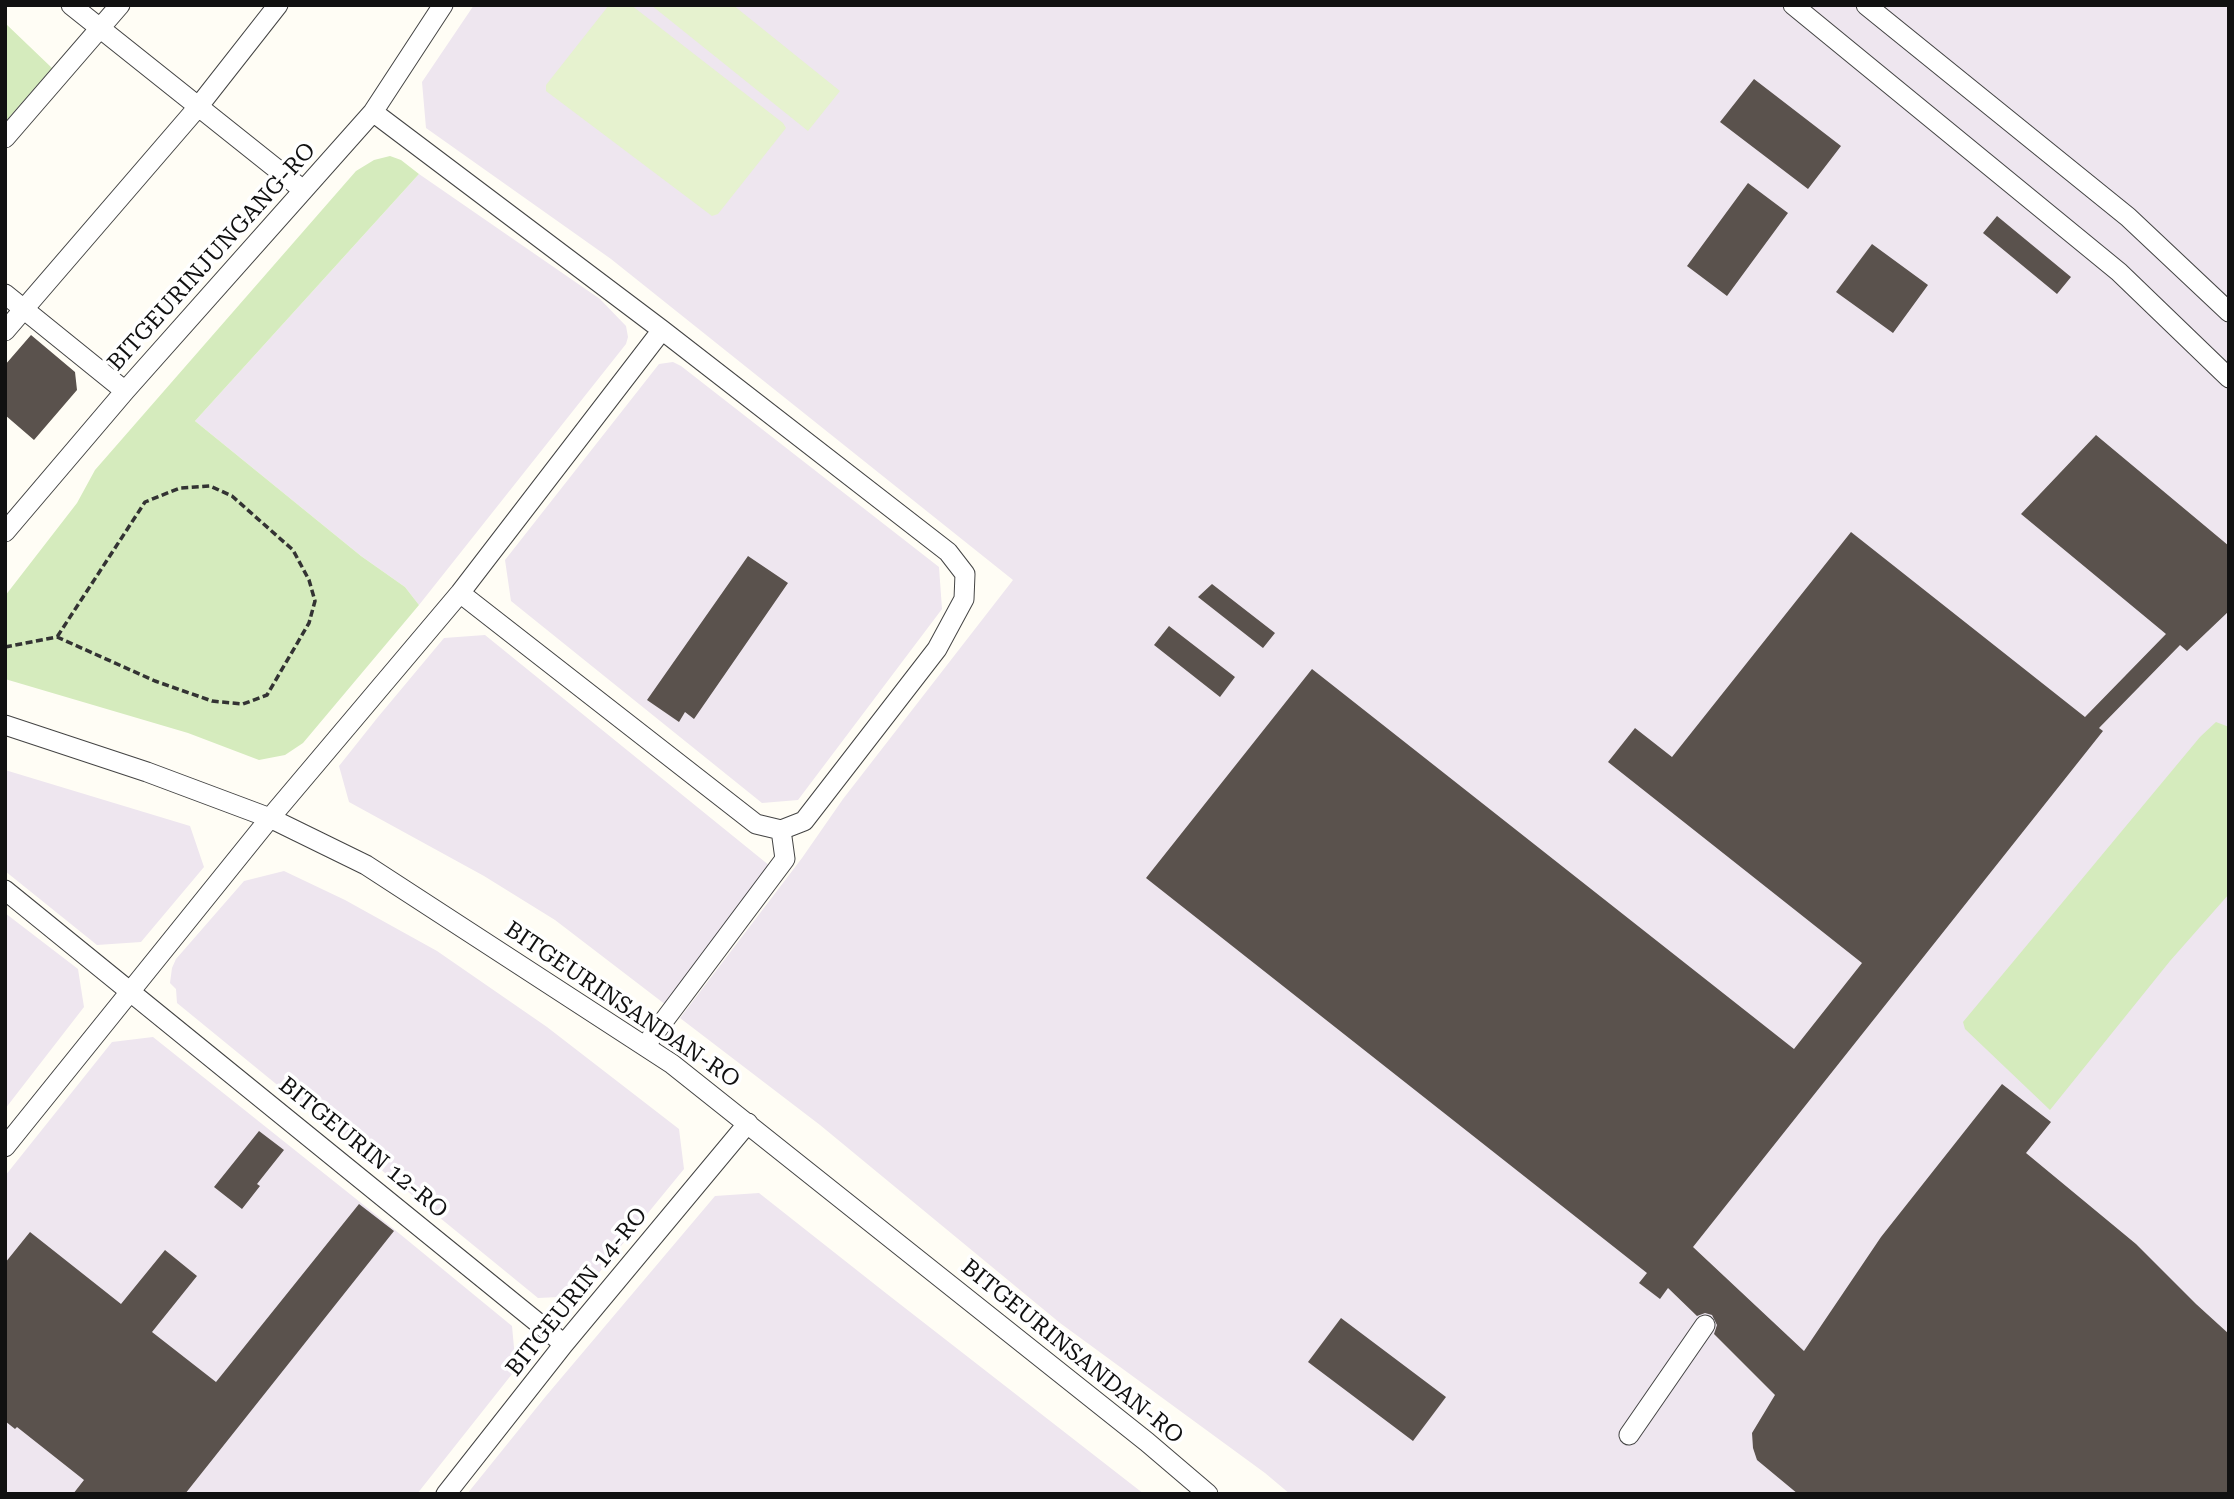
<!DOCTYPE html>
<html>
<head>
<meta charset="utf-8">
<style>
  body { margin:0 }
  #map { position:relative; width:2234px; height:1499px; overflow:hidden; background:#fffdf5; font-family:"Roboto Serif",serif }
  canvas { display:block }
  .frame { position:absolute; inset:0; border:7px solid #111; pointer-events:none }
</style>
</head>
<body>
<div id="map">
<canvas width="2234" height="1499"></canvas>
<div class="frame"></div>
</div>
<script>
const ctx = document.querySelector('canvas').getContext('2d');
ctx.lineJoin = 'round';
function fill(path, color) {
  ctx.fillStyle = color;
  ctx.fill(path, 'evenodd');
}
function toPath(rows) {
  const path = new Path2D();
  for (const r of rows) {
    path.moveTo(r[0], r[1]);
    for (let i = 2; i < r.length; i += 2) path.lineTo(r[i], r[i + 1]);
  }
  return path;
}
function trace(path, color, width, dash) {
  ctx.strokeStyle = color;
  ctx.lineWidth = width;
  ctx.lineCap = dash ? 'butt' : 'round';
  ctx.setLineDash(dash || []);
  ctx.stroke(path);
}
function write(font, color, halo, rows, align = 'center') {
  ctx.font = font + ' "Roboto Serif",serif';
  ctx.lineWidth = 7;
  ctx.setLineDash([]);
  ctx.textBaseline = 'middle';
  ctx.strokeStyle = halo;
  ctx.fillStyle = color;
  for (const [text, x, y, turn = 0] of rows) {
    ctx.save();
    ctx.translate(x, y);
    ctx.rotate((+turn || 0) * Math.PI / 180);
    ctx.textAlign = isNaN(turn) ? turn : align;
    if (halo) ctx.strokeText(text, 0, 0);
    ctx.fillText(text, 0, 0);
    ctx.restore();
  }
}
const industrial = toPath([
  [474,5,2229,5,2229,1494,1290,1494,1265,1473,1060,1323,820,1125,680,1018,802,858,843,799,1013,580,611,259,426,128,422,82],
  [419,174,600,299,626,326,628,337,626,344,419,605,405,587,361,556,195,421],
  [673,362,681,366,939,567,942,609,798,800,762,803,511,601,505,560,659,364],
  [485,635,770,866,666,1005,555,920,484,876,349,802,339,766,378,717,444,638],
  [5,770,190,826,204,867,141,942,97,945,5,871],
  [284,871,345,900,437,951,547,1027,679,1129,684,1169,580,1296,538,1298,177,1003,176,989,170,983,172,968,176,959,244,881],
  [5,913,78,969,84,1007,5,1109],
  [153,1037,395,1230,512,1326,516,1369,417,1494,5,1494,5,1176,112,1042],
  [759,1193,887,1294,1144,1494,467,1494,546,1396,715,1196]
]);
const green = toPath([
  [5,23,52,68,5,122],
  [390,156,401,160,419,174,195,421,361,556,405,587,419,605,303,743,285,755,259,760,188,733,5,679,5,596,77,503,95,470,356,171,374,160],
  [2216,722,2229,727,2229,894,2170,961,2050,1110,1965,1029,1963,1022,2200,737]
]);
const pitch = toPath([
  [609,5,631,5,783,123,786,128,718,214,712,216,546,91,546,85],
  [651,5,733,5,840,91,808,131]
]);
const building = toPath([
  [1754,79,1841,146,1808,189,1720,122],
  [1748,183,1788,213,1727,296,1687,266],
  [1997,216,2071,277,2057,294,1983,233],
  [1872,244,1928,285,1893,333,1836,292],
  [31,335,75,372,77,390,34,440,5,415,5,365],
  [2096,435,2229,546,2229,611,2187,651,2180,645,2099,728,2103,731,1693,1247,1804,1351,1881,1237,2002,1084,2051,1122,2026,1153,2136,1244,2196,1304,2229,1334,2229,1494,1798,1494,1757,1460,1753,1448,1752,1433,1775,1395,1714,1334,1717,1325,1712,1315,1705,1313,1697,1316,1668,1288,1660,1299,1639,1283,1647,1273,1146,878,1312,669,1794,1049,1862,963,1608,762,1635,728,1672,757,1851,532,2085,717,2166,634,2021,514],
  [748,556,788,583,694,719,685,712,679,722,647,700],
  [1212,584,1275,633,1263,648,1198,597],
  [1169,626,1235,677,1220,697,1154,645],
  [259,1131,284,1150,257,1184,260,1186,242,1209,214,1187],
  [359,1204,394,1231,185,1494,73,1494,84,1480,17,1427,15,1429,5,1421,5,1263,30,1232,121,1304,165,1250,197,1276,152,1332,216,1382],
  [1341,1318,1446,1397,1413,1441,1308,1362]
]);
const path = toPath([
  [5,647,57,637,155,681,212,701,243,704,267,695,309,623,315,601,309,580,293,550,232,496,210,486,180,488,145,502,57,637]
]);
const minor = toPath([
  [71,5,303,190],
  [1793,5,2119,272,2229,378],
  [1866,5,2128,217,2229,312],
  [373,112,662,330,948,552,965,574,964,599,937,649,804,821,781,830,756,824,460,593],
  [5,138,120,5],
  [5,294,125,391],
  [5,331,198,107,278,5],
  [5,532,125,391,373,112,443,5],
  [5,725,147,772,270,818,366,865,672,1064,1147,1442,1208,1494],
  [5,890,564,1344],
  [645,1046,785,859,781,830],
  [5,1147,270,818,460,593,662,330],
  [1629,1435,1705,1325],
  [446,1494,564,1344,748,1123]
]);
const streetNames = [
  ["BITGEURINJUNGANG-RO",212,257,-48],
  ["BITGEURINSANDAN-RO",622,1005,34],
  ["BITGEURIN 12-RO",363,1148,39],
  ["BITGEURIN 14-RO",577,1292,-51],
  ["BITGEURINSANDAN-RO",1072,1352,39]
];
fill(industrial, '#eee6ef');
fill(green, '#d5ebbd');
fill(pitch, '#e6f2cf');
fill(building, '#5a524d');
trace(minor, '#444', 21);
trace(path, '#333', 3.5, [7, 3.5]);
trace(minor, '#fff', 19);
write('23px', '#111', '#fff', streetNames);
</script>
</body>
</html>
